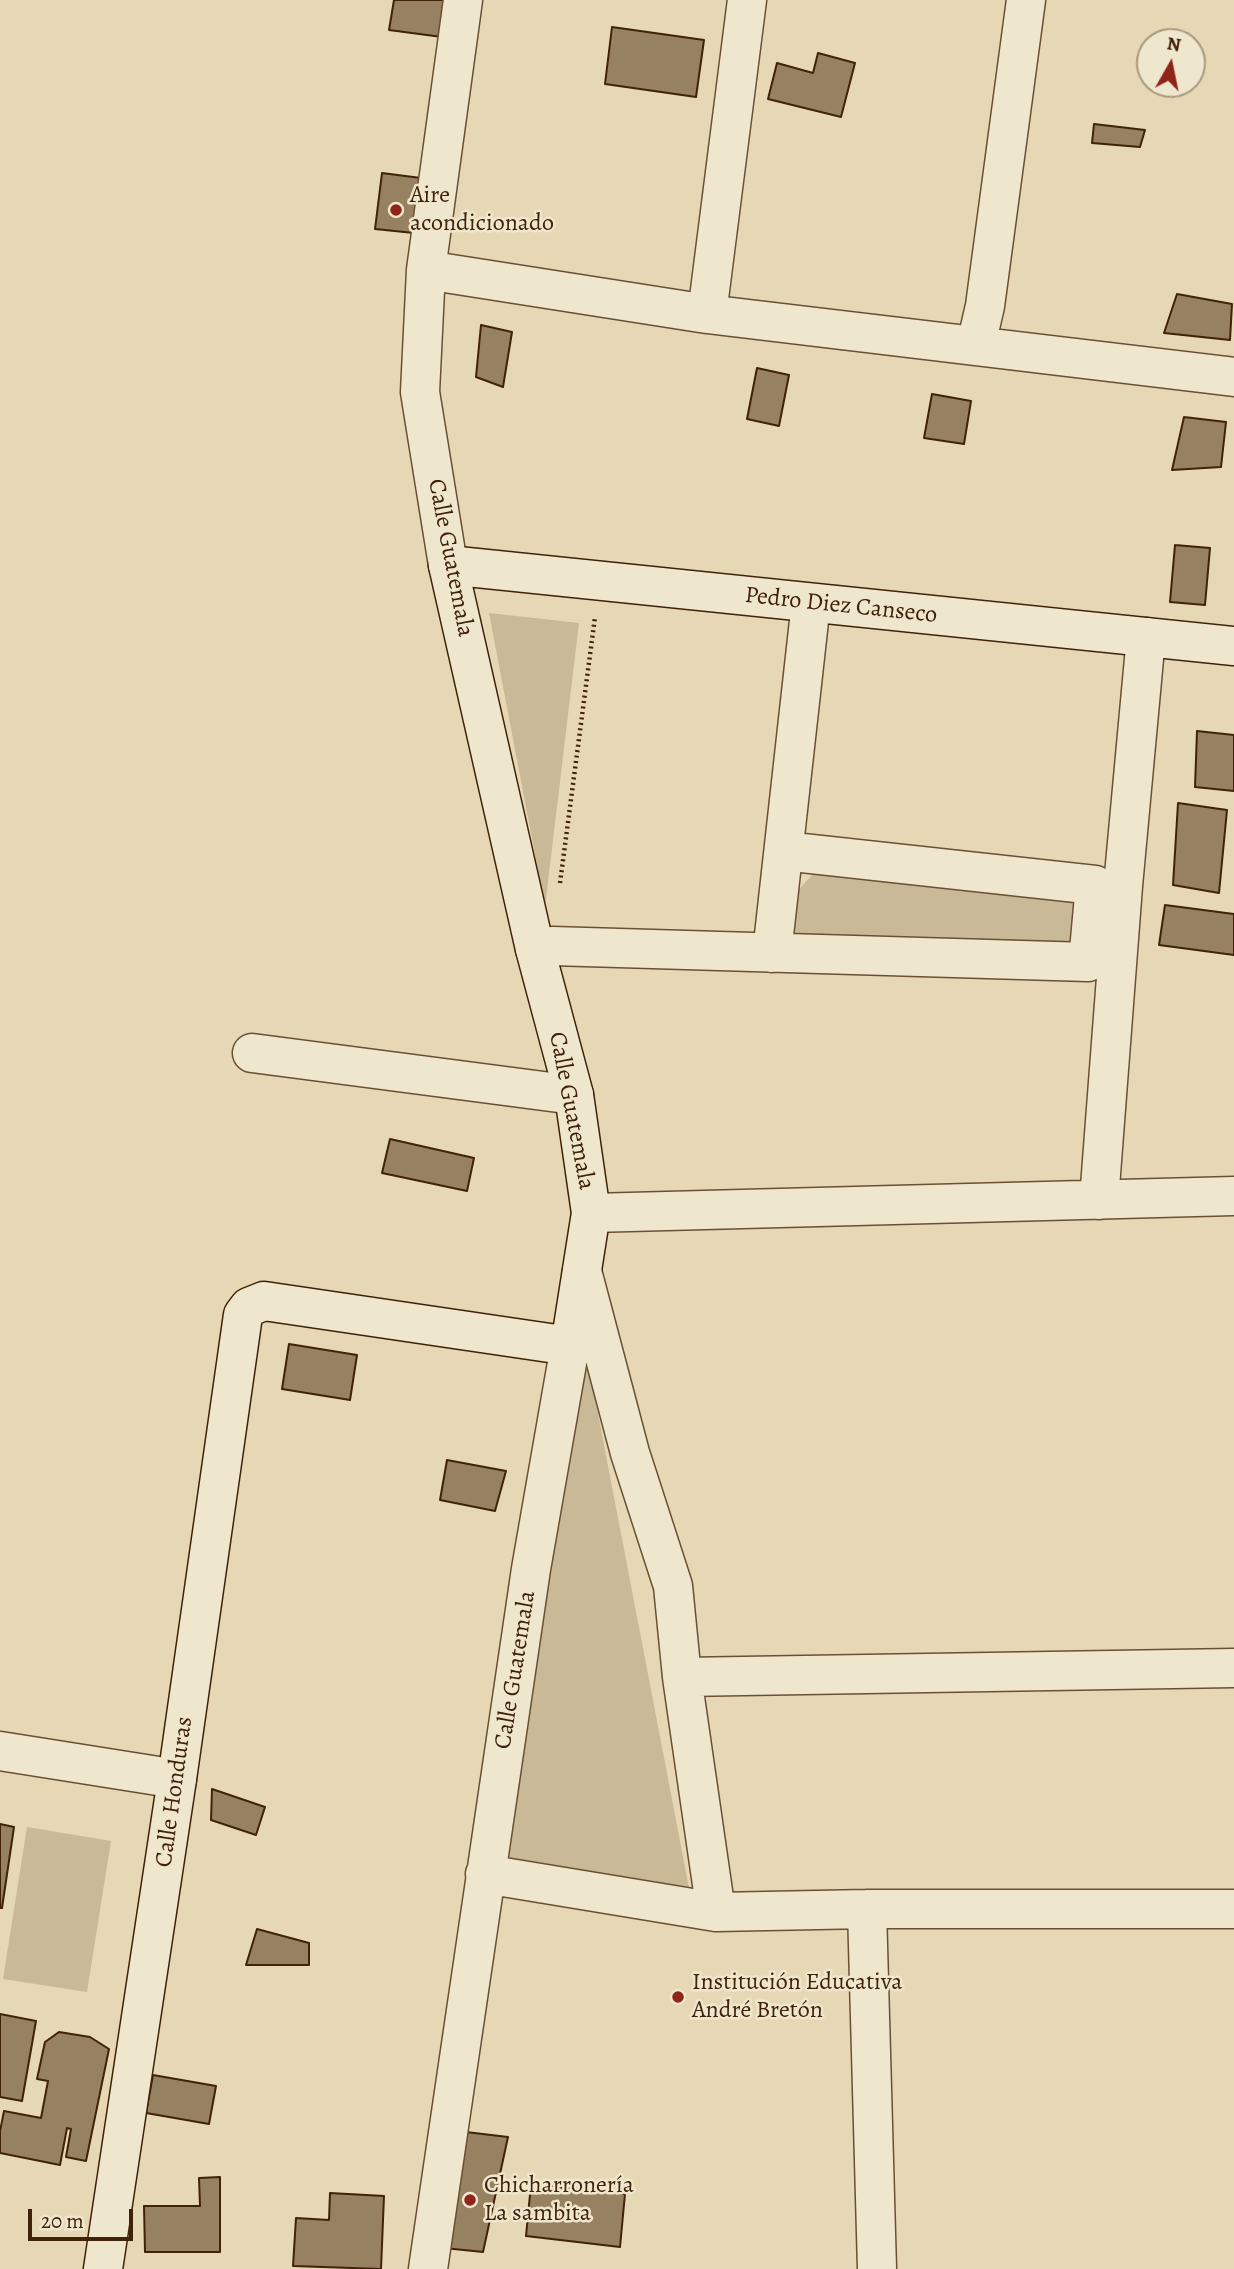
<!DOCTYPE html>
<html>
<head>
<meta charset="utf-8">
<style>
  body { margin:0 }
  #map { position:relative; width:1234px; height:2269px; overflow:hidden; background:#e6d8b4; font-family:Alegreya,serif }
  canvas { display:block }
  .north { position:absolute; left:1136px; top:28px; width:70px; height:70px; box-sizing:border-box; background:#efe6ce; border:2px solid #a9987f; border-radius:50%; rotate:9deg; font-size:19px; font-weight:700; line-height:28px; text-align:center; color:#402208 }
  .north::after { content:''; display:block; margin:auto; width:24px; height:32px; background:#8f2418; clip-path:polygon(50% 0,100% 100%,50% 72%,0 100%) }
  .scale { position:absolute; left:28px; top:2209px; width:105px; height:32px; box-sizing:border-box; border:4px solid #402208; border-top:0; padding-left:9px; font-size:21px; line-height:24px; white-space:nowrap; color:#402208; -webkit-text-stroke:5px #efe6ce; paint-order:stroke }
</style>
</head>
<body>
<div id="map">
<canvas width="1234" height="2269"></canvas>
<div class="north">N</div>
<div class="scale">20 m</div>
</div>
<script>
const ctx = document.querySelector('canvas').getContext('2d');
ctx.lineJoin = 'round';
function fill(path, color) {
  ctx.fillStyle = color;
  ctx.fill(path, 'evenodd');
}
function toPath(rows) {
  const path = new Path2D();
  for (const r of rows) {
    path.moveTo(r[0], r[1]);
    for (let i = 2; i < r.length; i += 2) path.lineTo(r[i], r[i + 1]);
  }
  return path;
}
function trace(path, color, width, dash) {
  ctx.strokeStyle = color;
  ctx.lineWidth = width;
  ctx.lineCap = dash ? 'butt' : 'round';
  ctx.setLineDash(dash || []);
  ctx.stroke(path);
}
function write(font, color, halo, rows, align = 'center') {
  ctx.font = font + ' Alegreya,serif';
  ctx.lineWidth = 5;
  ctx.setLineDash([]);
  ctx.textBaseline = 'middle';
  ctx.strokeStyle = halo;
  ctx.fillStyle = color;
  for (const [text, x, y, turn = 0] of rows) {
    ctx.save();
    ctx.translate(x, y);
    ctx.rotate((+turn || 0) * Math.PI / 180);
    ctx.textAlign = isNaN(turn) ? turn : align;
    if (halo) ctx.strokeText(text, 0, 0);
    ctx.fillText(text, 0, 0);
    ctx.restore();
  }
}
const green = toPath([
  [489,613,579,623,545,907],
  [815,872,1081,901,1079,949,793,933,799,889],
  [585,1346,690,1893,499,1858],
  [27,1827,111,1841,87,1992,3,1979]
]);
const building = toPath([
  [394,0,446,0,442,37,389,30,394,0],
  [612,27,704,40,696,97,605,84,612,27],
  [818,53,855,63,841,117,768,99,777,63,813,73,818,53],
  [1094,124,1145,130,1140,147,1092,143,1094,124],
  [382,173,421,178,414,233,375,229,382,173],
  [1177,294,1232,304,1230,340,1164,333,1177,294],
  [481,325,512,332,503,387,476,377,481,325],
  [757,368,789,375,779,426,747,419,757,368],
  [932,394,971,401,964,444,924,438,932,394],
  [1184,417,1226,422,1221,467,1172,470,1184,417],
  [1175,545,1210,548,1205,605,1170,602,1175,545],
  [1197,731,1234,735,1234,791,1195,787,1197,731],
  [1178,803,1227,810,1219,893,1173,885,1178,803],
  [1165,905,1234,914,1234,955,1159,945,1165,905],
  [390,1139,474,1158,467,1191,382,1173,390,1139],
  [289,1344,357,1355,350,1400,282,1389,289,1344],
  [447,1460,506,1471,495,1511,440,1500,447,1460],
  [212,1789,265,1807,256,1835,211,1820,212,1789],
  [0,1824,14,1827,2,1908,0,1908,0,1824],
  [257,1929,309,1943,309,1965,246,1965,257,1929],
  [0,2014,36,2021,22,2101,0,2097,0,2014],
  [59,2032,90,2037,109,2049,86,2161,66,2157,71,2129,67,2128,60,2165,0,2153,0,2131,4,2111,41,2118,48,2081,37,2079,45,2042,59,2032],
  [153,2075,216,2086,209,2124,146,2113,153,2075],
  [466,2132,508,2137,483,2252,444,2248,466,2132],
  [220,2177,220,2252,145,2252,144,2206,200,2206,199,2178,220,2177],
  [531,2184,625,2194,620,2247,526,2236,531,2184],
  [330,2193,384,2196,381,2269,293,2266,296,2218,329,2220,330,2193]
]);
const path = toPath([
  [560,883,595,617]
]);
const street = toPath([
  [426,270,707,314,1234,377],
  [707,314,747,0],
  [976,345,985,306,1026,0],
  [448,565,420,392,426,270,463,0],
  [535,949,552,946,1088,962,1095,885,784,851],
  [772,953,811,603],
  [252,1053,574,1095],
  [1099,1200,1123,886,1146,637],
  [591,1213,1234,1196],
  [582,1271,630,1453,673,1586,682,1677,716,1912],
  [682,1677,1234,1668],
  [0,1751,177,1779],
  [485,1874,716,1912,867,1909,1234,1909],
  [867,1909,877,2269],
  [428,2269,531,1569,570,1346]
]);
const secondary = toPath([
  [103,2269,177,1779,243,1315,249,1307,264,1301,570,1346,591,1213,574,1095,535,949,448,565,1234,646]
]);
const markers = [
  [396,210,7,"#8f2418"],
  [678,1997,7,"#8f2418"],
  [470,2200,7,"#8f2418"]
];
const poiNames = [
  ["Aire",410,196],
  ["acondicionado",410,224],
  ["Institución Educativa",692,1983],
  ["André Bretón",692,2011],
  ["Chicharronería",484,2186],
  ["La sambita",484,2214]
];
const streetNames = [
  ["Calle Guatemala",450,558,79],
  ["Pedro Diez Canseco",841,606,6],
  ["Calle Guatemala",571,1111,79],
  ["Calle Guatemala",516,1670,-81],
  ["Calle Honduras",175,1792,-82]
];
fill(green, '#cab997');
fill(building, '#968161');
trace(building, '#402208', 2);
trace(street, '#6a5033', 41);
trace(secondary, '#402208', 41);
trace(path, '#402208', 4.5, [2, 3.5]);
trace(street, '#efe6ce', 38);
trace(secondary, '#efe6ce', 38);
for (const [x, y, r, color] of markers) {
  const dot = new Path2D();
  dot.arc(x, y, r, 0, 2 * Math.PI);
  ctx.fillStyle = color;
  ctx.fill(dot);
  trace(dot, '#efe6ce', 2.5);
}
write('24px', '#402208', '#efe6ce', poiNames, 'left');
write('24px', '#402208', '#efe6ce', streetNames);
</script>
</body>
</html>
